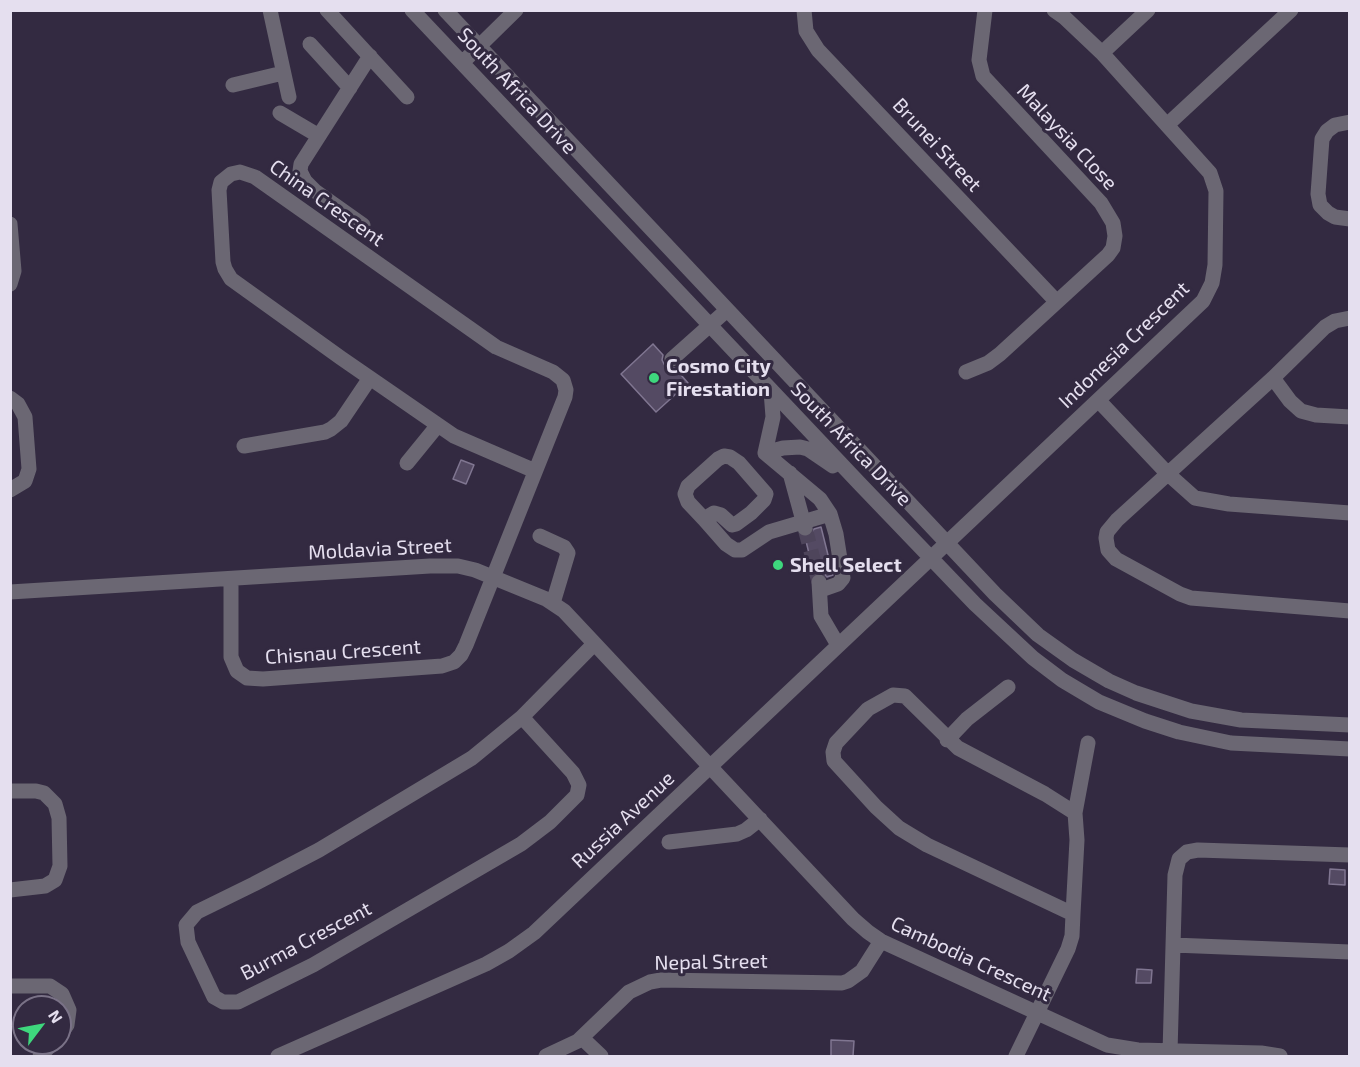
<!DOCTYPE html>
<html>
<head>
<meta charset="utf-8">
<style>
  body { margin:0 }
  #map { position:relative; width:1360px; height:1067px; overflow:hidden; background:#332a41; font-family:"Exo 2",sans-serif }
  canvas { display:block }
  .frame { position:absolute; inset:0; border:12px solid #e5dfef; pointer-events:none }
  .north { position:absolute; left:12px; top:995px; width:60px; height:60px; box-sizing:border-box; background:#332a41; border:2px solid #7a7287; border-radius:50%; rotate:58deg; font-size:16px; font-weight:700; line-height:24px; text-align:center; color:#e5dfef }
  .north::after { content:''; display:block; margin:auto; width:21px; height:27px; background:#3ed77d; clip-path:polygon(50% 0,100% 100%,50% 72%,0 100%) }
</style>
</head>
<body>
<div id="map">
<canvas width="1360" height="1067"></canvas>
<div class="frame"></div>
<div class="north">N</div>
</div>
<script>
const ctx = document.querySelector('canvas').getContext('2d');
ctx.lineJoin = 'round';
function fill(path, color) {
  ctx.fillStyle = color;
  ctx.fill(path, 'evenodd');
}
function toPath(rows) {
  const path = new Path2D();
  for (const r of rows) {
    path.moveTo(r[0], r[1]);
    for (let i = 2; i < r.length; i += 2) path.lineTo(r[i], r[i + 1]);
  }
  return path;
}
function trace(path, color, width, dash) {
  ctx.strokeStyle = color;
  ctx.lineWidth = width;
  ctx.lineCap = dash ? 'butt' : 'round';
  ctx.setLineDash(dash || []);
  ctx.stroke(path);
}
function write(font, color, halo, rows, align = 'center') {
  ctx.font = font + ' "Exo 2",sans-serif';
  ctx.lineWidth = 6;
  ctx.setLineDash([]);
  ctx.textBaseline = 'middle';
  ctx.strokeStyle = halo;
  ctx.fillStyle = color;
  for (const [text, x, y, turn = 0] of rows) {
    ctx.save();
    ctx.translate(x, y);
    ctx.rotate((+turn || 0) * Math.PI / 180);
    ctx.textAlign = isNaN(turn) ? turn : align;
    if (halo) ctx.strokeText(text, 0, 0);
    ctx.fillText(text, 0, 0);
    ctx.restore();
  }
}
const building = toPath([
  [653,344,663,355,662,360,665,366,675,368,688,383,656,412,621,374,653,344],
  [461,460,474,465,466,484,453,479,461,460],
  [821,527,833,575,827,577,823,573,814,574,805,537,811,535,814,529,821,527],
  [1330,869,1345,870,1345,885,1329,884,1330,869],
  [1137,969,1152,970,1151,983,1136,983,1137,969],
  [831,1040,854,1041,853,1056,831,1056,831,1040]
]);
const minorTunnel = toPath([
  [805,528,819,582]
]);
const minor = toPath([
  [270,10,289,97],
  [327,10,407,97],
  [412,10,859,483,975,604,1033,658,1062,680,1099,702,1145,721,1179,732,1231,743,1350,749],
  [445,10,995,594,1038,635,1073,660,1109,681,1136,693,1191,711,1241,720,1350,725],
  [804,10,806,31,818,50,1056,301],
  [310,44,350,88],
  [1102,53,1148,10],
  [462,63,516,10],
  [233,85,283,73],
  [280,113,319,136],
  [1350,122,1335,125,1327,131,1322,139,1318,194,1320,205,1328,213,1335,217,1350,219],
  [1167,125,1291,10],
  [10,224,14,271,10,284],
  [363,225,315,191,305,181,300,171,301,164,370,56],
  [1350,318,1335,321,1325,327,1273,378,1117,520,1107,532,1106,538,1108,550,1116,559,1180,594,1191,598,1350,611],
  [672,359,727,310],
  [966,372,988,363,1000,354,1108,255,1113,248,1115,236,1113,223,1101,203,983,76,979,60,985,10],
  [1273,378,1290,401,1301,411,1316,415,1350,417],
  [10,398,18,404,25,417,29,469,25,481,10,490],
  [1099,401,1167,473,1195,498,1229,504,1350,513],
  [244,446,325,432,331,429,341,421,370,378],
  [765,453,820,499,830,514,836,534,843,578,838,584,821,590],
  [765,453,783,448,800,447,808,449,833,466],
  [765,453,773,417,771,391],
  [407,463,438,425],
  [790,473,805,528],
  [704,519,714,513,721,515,732,525,736,524,751,513,764,500,766,494,739,463,730,457,724,456,718,459,688,486,685,494,688,502,704,519,726,544,735,550,742,550,769,532,830,514],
  [540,536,564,547,568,553,553,603],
  [231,579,231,657,237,671,247,678,263,679,442,666,454,662,461,655,466,645,565,397,566,390,563,380,553,372,496,347,255,177,240,172,231,174,221,182,219,190,223,262,225,269,231,279,341,358,454,436,535,471],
  [819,582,821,616,838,645],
  [10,592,430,566,458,566,475,570,546,599,564,611,853,919,868,932,881,941,1107,1045,1138,1050,1261,1053,1280,1056],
  [522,717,573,773,579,785,577,795,550,822,521,844,313,965,238,1002,223,1002,214,997,188,942,186,925,197,912,254,884,319,850,472,758,522,717,594,644],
  [947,740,967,719,1008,687],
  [10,791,36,791,44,793,55,804,59,818,60,866,55,880,45,886,10,890],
  [1075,813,1088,743],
  [669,842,737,834,746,830,760,819],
  [1173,945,1350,952],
  [10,986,50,986,62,994,69,1010,67,1025,60,1035],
  [582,1038,601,1056],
  [1170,1052,1175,875,1179,859,1187,852,1198,850,1350,855],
  [40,1056,53,1043],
  [278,1056,486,964,509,951,534,933,1203,301,1212,283,1215,265,1216,191,1210,173,1102,53,1064,17,1054,10],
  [546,1056,578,1041,629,992,650,982,661,980,842,983,848,981,862,971,881,941],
  [1016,1056,1068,949,1072,936,1073,914,1077,840,1075,813,1045,794,958,748,905,696,893,695,868,709,836,743,833,752,834,761,876,807,899,828,927,845,1073,914]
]);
const markers = [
  [654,378,6,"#3ed77d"],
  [778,565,6,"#3ed77d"]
];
const streetNames = [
  ["South Africa Drive",517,91,47],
  ["Malaysia Close",1067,137,47],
  ["Brunei Street",937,145,47],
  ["China Crescent",327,203,35],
  ["Indonesia Crescent",1124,345,-44],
  ["South Africa Drive",851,444,46],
  ["Moldavia Street",380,549,-3],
  ["Chisnau Crescent",343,652,-4],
  ["Russia Avenue",623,820,-43],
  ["Burma Crescent",306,941,-28],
  ["Cambodia Crescent",971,959,25],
  ["Nepal Street",711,962,-1]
];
const poiNames = [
  ["Cosmo City",666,366],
  ["Firestation",666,389],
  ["Shell Select",790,565]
];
fill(building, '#544a63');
trace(building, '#807691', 1.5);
trace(minorTunnel, '#4e455b', 15, [15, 8]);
trace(minor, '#6b6773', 15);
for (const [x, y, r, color] of markers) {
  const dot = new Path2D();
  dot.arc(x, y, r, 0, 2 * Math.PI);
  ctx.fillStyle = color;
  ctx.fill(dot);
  trace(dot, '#332a41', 2);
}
write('20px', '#e5dfef', '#332a41', streetNames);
write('bold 20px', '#e5dfef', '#332a41', poiNames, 'left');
</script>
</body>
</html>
